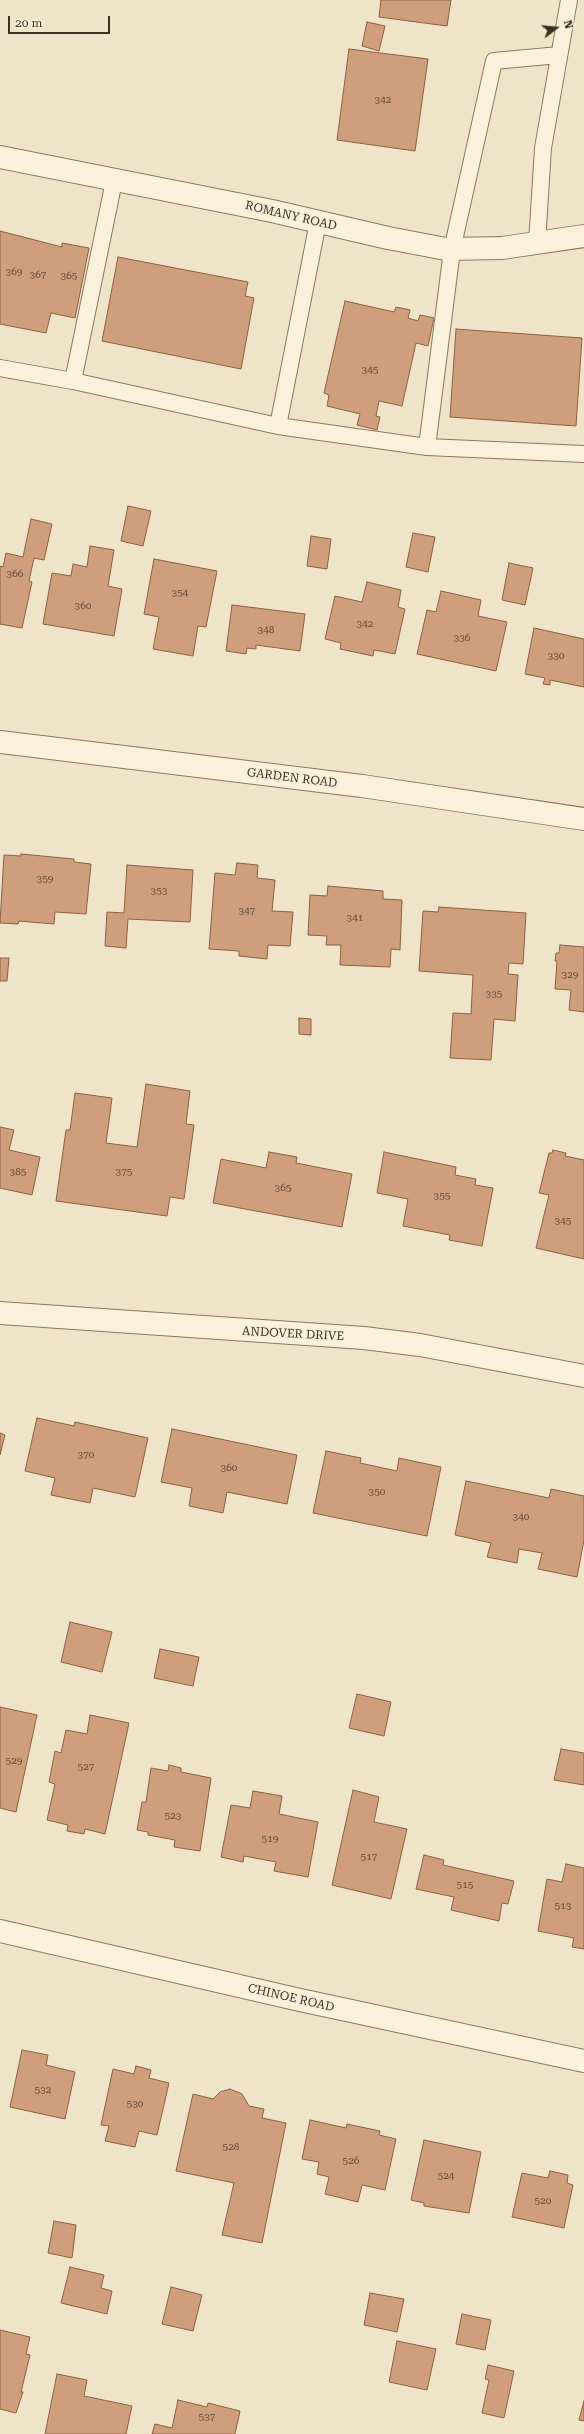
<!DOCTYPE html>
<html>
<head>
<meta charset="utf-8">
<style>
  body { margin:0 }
  #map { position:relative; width:584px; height:2434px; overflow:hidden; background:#f0e4c8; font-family:"Roboto Serif",serif }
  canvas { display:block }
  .north { position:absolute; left:536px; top:8px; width:40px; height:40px; -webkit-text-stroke:3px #f7eed8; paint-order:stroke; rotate:74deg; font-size:11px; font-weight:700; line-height:16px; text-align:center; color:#3d2e20 }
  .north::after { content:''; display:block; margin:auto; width:14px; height:18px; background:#3d2e20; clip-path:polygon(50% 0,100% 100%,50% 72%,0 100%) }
  .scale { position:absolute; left:8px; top:16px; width:102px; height:18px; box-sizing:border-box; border:2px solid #3d2e20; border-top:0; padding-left:5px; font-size:12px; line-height:14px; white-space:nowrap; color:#3d2e20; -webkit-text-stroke:3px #f7eed8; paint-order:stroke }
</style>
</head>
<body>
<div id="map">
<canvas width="584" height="2434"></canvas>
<div class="north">N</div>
<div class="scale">20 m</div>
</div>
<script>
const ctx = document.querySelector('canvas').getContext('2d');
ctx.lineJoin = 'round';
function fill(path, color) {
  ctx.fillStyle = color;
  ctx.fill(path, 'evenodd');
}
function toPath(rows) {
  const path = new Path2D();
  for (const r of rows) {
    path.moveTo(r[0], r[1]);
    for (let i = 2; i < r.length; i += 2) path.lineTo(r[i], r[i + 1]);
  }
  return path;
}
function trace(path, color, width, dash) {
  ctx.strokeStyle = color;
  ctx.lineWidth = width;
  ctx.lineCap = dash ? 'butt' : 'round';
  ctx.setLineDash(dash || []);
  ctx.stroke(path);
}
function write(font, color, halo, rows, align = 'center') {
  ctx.font = font + ' "Roboto Serif",serif';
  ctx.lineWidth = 3.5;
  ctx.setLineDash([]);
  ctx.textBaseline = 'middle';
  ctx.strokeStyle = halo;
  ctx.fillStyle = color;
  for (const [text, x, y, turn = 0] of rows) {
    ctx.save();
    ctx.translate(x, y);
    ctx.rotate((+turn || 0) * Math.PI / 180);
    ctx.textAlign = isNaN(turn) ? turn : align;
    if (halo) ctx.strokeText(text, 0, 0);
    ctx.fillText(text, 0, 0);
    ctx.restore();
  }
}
const building = toPath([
  [381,0,451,0,447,26,379,17,381,0],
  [367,22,385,26,379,51,362,46,367,22],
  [349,49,428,59,415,151,337,140,349,49],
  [0,231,62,247,62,243,89,248,75,318,51,313,46,333,0,324,0,231],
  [118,257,248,282,245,296,254,298,241,369,102,341,118,257],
  [345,301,394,312,396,307,410,310,408,318,418,321,420,315,434,318,428,346,416,343,402,406,379,401,376,416,380,417,377,430,357,425,360,414,327,406,329,395,324,393,345,301],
  [456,329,582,338,576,426,450,417,456,329],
  [128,506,151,511,143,546,121,541,128,506],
  [31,519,52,524,44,560,34,558,29,581,32,582,22,628,0,624,0,566,3,567,6,553,23,557,31,519],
  [413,533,435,537,428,572,406,567,413,533],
  [311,536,331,539,327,569,307,566,311,536],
  [90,546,114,550,108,586,122,589,114,636,43,624,52,573,71,576,73,564,87,567,90,546],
  [154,559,217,571,206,627,198,626,193,656,153,649,159,617,144,614,154,559],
  [509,563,533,568,525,605,502,600,509,563],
  [367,582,401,590,398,607,405,609,395,654,374,650,373,656,340,649,341,643,325,639,335,596,362,602,367,582],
  [441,591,481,600,478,616,507,622,496,671,417,654,427,610,436,612,441,591],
  [232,605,305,614,300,651,256,645,256,649,247,648,246,654,226,651,232,605],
  [534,628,584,639,584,687,550,680,550,685,543,684,545,678,525,674,534,628],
  [21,854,74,859,74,862,91,864,86,914,55,912,54,924,19,921,18,924,0,923,4,855,21,856,21,854],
  [237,863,258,865,257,878,275,880,272,911,293,912,290,946,268,945,267,959,239,956,239,951,209,949,215,873,235,875,237,863],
  [127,865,193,870,190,922,128,919,126,948,105,946,107,912,124,913,127,865],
  [328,886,383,891,383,899,402,900,400,950,391,949,390,967,340,965,341,945,326,945,327,936,308,935,310,895,327,896,328,886],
  [439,907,526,913,523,964,509,963,508,974,518,975,515,1021,494,1019,491,1060,450,1058,453,1013,471,1014,473,975,419,971,423,911,438,912,439,907],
  [560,945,584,947,584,1012,569,1010,571,990,555,989,557,961,555,961,556,953,559,953,560,945],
  [0,958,9,958,7,981,0,981,0,958],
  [299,1018,311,1019,311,1035,299,1034,299,1018],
  [146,1084,190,1091,186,1124,194,1125,184,1199,170,1197,167,1216,56,1201,66,1130,70,1130,75,1093,112,1098,106,1143,137,1147,146,1084],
  [0,1127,14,1130,9,1150,40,1157,32,1195,0,1188,0,1127],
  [553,1150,566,1153,565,1156,584,1160,584,1259,536,1248,549,1195,539,1193,549,1153,552,1153,553,1150],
  [269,1152,297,1157,296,1163,352,1174,342,1227,213,1203,221,1159,266,1168,269,1152],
  [384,1152,456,1167,455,1175,476,1179,475,1185,493,1188,482,1246,449,1240,450,1235,403,1226,408,1199,377,1193,384,1152],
  [37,1418,74,1426,75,1422,148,1438,135,1497,93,1488,90,1503,51,1495,55,1478,25,1471,37,1418],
  [172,1429,297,1455,287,1504,227,1492,223,1513,189,1506,192,1488,161,1482,172,1429],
  [0,1433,5,1435,0,1455,0,1433],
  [326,1451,361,1458,360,1463,397,1471,399,1458,441,1467,427,1536,313,1513,326,1451],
  [466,1481,549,1498,551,1489,584,1496,584,1540,577,1577,538,1569,542,1553,519,1549,517,1563,487,1557,491,1543,455,1535,466,1481],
  [70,1622,112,1632,102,1672,61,1662,70,1622],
  [160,1649,199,1657,193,1686,154,1678,160,1649],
  [357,1694,391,1702,384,1736,349,1728,357,1694],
  [0,1707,37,1715,16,1812,0,1808,0,1707],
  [90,1715,129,1723,105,1834,85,1829,84,1834,67,1831,68,1825,47,1820,55,1784,49,1782,55,1751,61,1753,66,1730,87,1734,90,1715],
  [561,1749,584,1753,584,1785,554,1780,561,1749],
  [169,1765,181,1768,181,1772,211,1778,200,1851,174,1847,175,1840,148,1835,148,1832,137,1830,142,1802,146,1802,151,1768,168,1771,169,1765],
  [353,1790,379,1797,374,1822,407,1829,391,1899,332,1885,353,1790],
  [253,1791,282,1796,279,1814,318,1822,308,1877,274,1871,276,1862,244,1856,243,1862,221,1857,231,1805,250,1808,253,1791],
  [424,1855,444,1860,443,1865,514,1881,508,1904,502,1903,499,1921,451,1910,454,1897,416,1889,424,1855],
  [566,1864,584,1868,584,1949,572,1947,574,1938,538,1931,547,1879,562,1882,566,1864],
  [22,2050,48,2055,46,2065,75,2072,65,2119,10,2107,22,2050],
  [136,2066,151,2070,149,2078,169,2083,157,2135,139,2131,135,2147,105,2141,109,2126,101,2125,113,2069,134,2074,136,2066],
  [230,2089,242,2094,249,2106,264,2109,262,2118,286,2123,262,2243,222,2235,234,2183,176,2171,193,2094,213,2099,220,2092,230,2089],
  [310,2120,346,2128,347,2124,380,2131,379,2135,396,2139,385,2190,362,2185,358,2202,325,2194,329,2177,317,2174,319,2162,302,2159,310,2120],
  [424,2140,481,2152,469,2213,424,2206,424,2203,411,2200,424,2140],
  [550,2171,568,2175,567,2183,573,2185,564,2228,512,2217,522,2173,548,2178,550,2171],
  [54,2221,76,2225,72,2258,48,2253,54,2221],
  [70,2267,104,2275,101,2288,112,2291,107,2314,61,2303,70,2267],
  [171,2287,202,2295,193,2331,162,2324,171,2287],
  [370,2293,404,2299,397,2332,364,2325,370,2293],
  [462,2314,491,2320,485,2350,456,2344,462,2314],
  [0,2330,30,2337,26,2354,30,2355,21,2392,23,2392,16,2413,0,2409,0,2330],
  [397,2341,436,2349,427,2390,389,2382,397,2341],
  [488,2365,514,2371,504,2418,482,2413,489,2380,485,2379,488,2365],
  [57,2374,87,2380,84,2396,132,2406,126,2434,45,2434,57,2374],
  [178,2400,207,2407,208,2403,240,2411,235,2434,152,2434,155,2424,172,2428,178,2400],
  [584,2401,584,2421,579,2420,584,2401]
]);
const service = toPath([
  [559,55,494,61,452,250,427,447,584,454],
  [318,222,278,426,427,447],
  [537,243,543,148,569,0],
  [0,368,73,381,278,426],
  [73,381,114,181]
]);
const minor = toPath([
  [0,157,272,211,388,238,446,249,502,248,584,236],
  [0,742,362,786,584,819],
  [0,1313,364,1338,420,1345,584,1376]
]);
const tertiary = toPath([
  [0,1931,300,2000,584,2061]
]);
const numberNames = [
  ["342",383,100],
  ["369",14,272],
  ["367",38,275],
  ["365",69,276],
  ["345",370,370],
  ["366",15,574],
  ["354",180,593],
  ["360",83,606],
  ["342",365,624],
  ["348",266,630],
  ["336",462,638],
  ["330",556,656],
  ["359",45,879],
  ["353",159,891],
  ["347",247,911],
  ["341",355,918],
  ["329",570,975],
  ["335",494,994],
  ["385",18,1172],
  ["375",124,1172],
  ["365",283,1188],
  ["355",442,1196],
  ["345",563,1221],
  ["370",86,1455],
  ["360",229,1468],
  ["350",377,1492],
  ["340",521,1517],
  ["529",14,1761],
  ["527",86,1767],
  ["523",173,1816],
  ["519",270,1839],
  ["517",369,1857],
  ["515",465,1885],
  ["513",563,1906],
  ["532",43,2090],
  ["530",135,2104],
  ["528",231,2147],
  ["526",351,2161],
  ["524",446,2176],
  ["520",543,2201],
  ["537",207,2417]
];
const streetNames = [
  ["ROMANY ROAD",291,216,13],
  ["GARDEN ROAD",292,778,7],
  ["ANDOVER DRIVE",293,1334,3],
  ["CHINOE ROAD",291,1998,13]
];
fill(building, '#cf9f7d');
trace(building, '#8d5f41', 1);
trace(service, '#8d765c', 18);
trace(minor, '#8d765c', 24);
trace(tertiary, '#8d765c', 24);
trace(service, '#faf1dc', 16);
trace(minor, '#faf1dc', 22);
trace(tertiary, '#faf1dc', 22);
write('10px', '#624a37', null, numberNames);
write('12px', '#3d2e20', '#f7eed8', streetNames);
</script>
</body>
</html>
